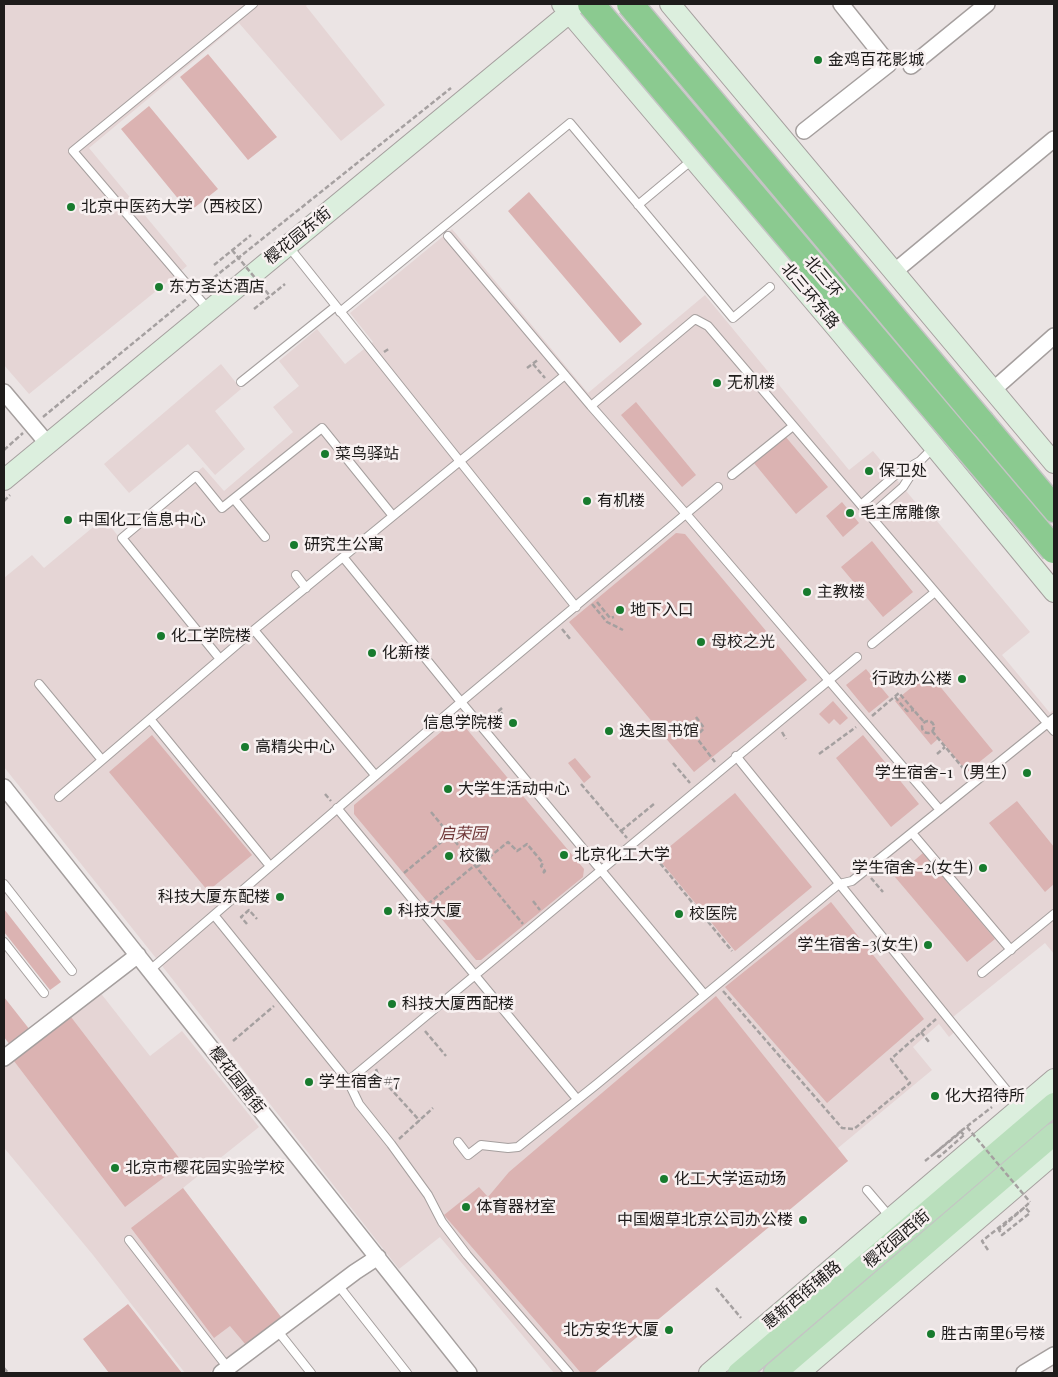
<!DOCTYPE html>
<html>
<head>
<meta charset="utf-8">
<style>
  body { margin:0 }
  #map { position:relative; width:1058px; height:1377px; overflow:hidden; background:#ebe4e4; font-family:"Playfair Display",serif }
  canvas { display:block }
  .frame { position:absolute; inset:0; border:5px solid #1e1c1b; pointer-events:none }
</style>
</head>
<body>
<div id="map">
<canvas width="1058" height="1377"></canvas>
<div class="frame"></div>
</div>
<script>
const ctx = document.querySelector('canvas').getContext('2d');
ctx.lineJoin = 'round';
function fill(path, color) {
  ctx.fillStyle = color;
  ctx.fill(path, 'evenodd');
}
function toPath(rows) {
  const path = new Path2D();
  for (const r of rows) {
    if (r.length === 3) {
      path.moveTo(r[0] + r[2], r[1]);
      path.arc(r[0], r[1], r[2], 0, 2 * Math.PI);
      continue;
    }
    path.moveTo(r[0], r[1]);
    for (let i = 2; i < r.length; i += 2) path.lineTo(r[i], r[i + 1]);
  }
  return path;
}
function trace(path, color, width, dash) {
  ctx.strokeStyle = color;
  ctx.lineWidth = width;
  ctx.lineCap = dash ? 'butt' : 'round';
  ctx.setLineDash(dash || []);
  ctx.stroke(path);
}
function write(font, color, halo, rows, align = 'center') {
  ctx.font = font + ' "Playfair Display","Noto Sans SC",serif';
  ctx.lineWidth = 5;
  ctx.setLineDash([]);
  ctx.textBaseline = 'middle';
  ctx.strokeStyle = halo;
  ctx.fillStyle = color;
  for (const [text, x, y, turn = 0] of rows) {
    ctx.save();
    ctx.translate(x, y);
    ctx.rotate((+turn || 0) * Math.PI / 180);
    ctx.textAlign = isNaN(turn) ? turn : align;
    if (halo) ctx.strokeText(text, 0, 0);
    ctx.fillText(text, 0, 0);
    ctx.restore();
  }
}
const built = toPath([
  [4,4,308,4,306,6,385,105,341,141,239,23,89,148,187,266,29,394,4,365],
  [452,229,588,393,705,295,849,470,873,451,926,515,931,514,1030,632,1002,655,1050,713,1054,709,1054,954,1045,943,953,1017,961,1026,949,1037,939,1024,913,1047,932,1070,838,1148,848,1161,594,1373,554,1373,440,1237,399,1269,159,962,4,767,4,578,32,555,44,568,104,518,118,536,203,467,224,491,293,432,273,407,299,386,279,361,317,329,345,364,373,342,350,313],
  [221,364,241,389,215,411,245,449,215,475,188,444,129,493,104,464],
  [99,991,150,1056,182,1031,259,1127,183,1188,281,1317,209,1373,185,1373,93,1255,5,1149,4,1141,4,1064]
]);
const green = toPath([
  [208,54,277,137,248,160,180,77],
  [149,106,218,189,189,212,121,129],
  [529,192,642,324,620,343,508,211],
  [636,402,696,475,682,487,621,415],
  [785,436,828,487,796,514,754,463],
  [842,502,859,523,843,537,826,516],
  [676,533,685,534,807,680,694,772,569,622],
  [872,541,913,592,883,617,841,567],
  [866,669,889,697,869,713,846,685],
  [929,673,993,751,967,772,939,738,931,745,895,701],
  [833,701,848,718,840,725,834,719,829,724,819,714],
  [454,721,460,721,584,869,583,877,481,960,476,960,354,814,354,805],
  [152,735,252,855,208,891,109,772],
  [863,735,919,804,891,827,836,758],
  [575,758,591,777,584,783,568,763],
  [735,793,812,887,735,951,657,857],
  [1017,801,1054,847,1054,884,1045,892,989,823],
  [923,853,995,939,967,962,895,877],
  [831,902,924,1019,827,1103,725,987],
  [4,909,61,982,50,990,4,932],
  [716,996,848,1161,594,1373,581,1373,444,1215,479,1187,488,1197,509,1172],
  [4,997,30,1030,10,1045,4,1037],
  [71,1017,183,1163,125,1207,14,1061],
  [183,1188,281,1317,246,1345,230,1326,214,1338,131,1228],
  [128,1304,182,1373,109,1373,83,1339]
]);
const path = toPath([
  [214,265,251,235],
  [202,287,451,88],
  [254,309,285,284],
  [384,352,390,348],
  [533,364,545,378],
  [527,368,539,359],
  [43,417,188,298],
  [4,450,23,433],
  [4,501,10,495],
  [597,602,610,618,614,617],
  [592,604,607,622,623,630],
  [562,629,571,640],
  [895,697,907,711,914,710],
  [502,708,495,714,497,717,504,711],
  [872,716,899,693,924,722],
  [696,717,704,728,696,737,715,762],
  [928,727,6],
  [932,731,968,774],
  [782,732,786,739],
  [819,754,856,727],
  [937,754,945,747],
  [673,763,690,783],
  [581,784,627,838],
  [325,794,331,801],
  [431,812,523,924],
  [621,831,654,804],
  [646,846,732,951],
  [477,867,508,842,517,851,527,844,543,863,541,866,545,871,543,873],
  [404,873,458,828],
  [871,878,883,892],
  [533,901,540,910],
  [428,904,475,865],
  [247,924,241,917,249,910,257,919],
  [723,991,842,1128,854,1129,910,1083,891,1059,936,1019],
  [425,1031,446,1056],
  [921,1032,929,1042],
  [233,1041,274,1006],
  [376,1069,378,1075,420,1121],
  [961,1131,992,1107],
  [399,1139,433,1108],
  [925,1161,961,1132,964,1135],
  [988,1250,982,1241,1025,1207,1030,1213,1002,1235,999,1230,1025,1207,1030,1202],
  [716,1288,741,1318],
  [4,1368,8,1373]
]);
const lane = toPath([
  [638,205,692,160],
  [448,236,591,406,687,515,940,810],
  [289,247,576,607],
  [208,309,73,151,253,4],
  [340,312,570,123,733,318,770,287],
  [241,382,336,306],
  [591,406,695,319,708,326,1054,731],
  [732,475,793,426],
  [234,499,265,537],
  [861,505,894,476,920,461,933,448],
  [870,516,903,487,919,462],
  [343,557,461,702,704,994],
  [296,575,306,588],
  [254,630,375,775],
  [872,644,935,592],
  [220,659,122,538,196,476,222,508,322,428,393,516],
  [39,684,102,760],
  [150,719,270,866],
  [736,756,1020,1107],
  [59,797,254,630,565,375],
  [337,808,577,1099],
  [912,833,1011,950],
  [4,884,72,971],
  [214,915,348,1081,359,1104,391,1144,428,1195,442,1222,467,1255,569,1373],
  [4,942,44,993],
  [150,970,461,702,718,487],
  [982,973,1054,914],
  [348,1081,857,657],
  [458,1142,468,1155,481,1145,508,1148,518,1147,597,1084,839,884,852,881,1054,718],
  [867,1190,890,1217],
  [129,1240,228,1368],
  [338,1285,407,1373],
  [277,1330,311,1373]
]);
const street = toPath([
  [911,66,987,4],
  [804,131,889,64,841,4],
  [895,271,1054,139],
  [993,390,1054,336],
  [4,392,47,443],
  [4,787,469,1373],
  [4,1058,138,955],
  [221,1373,355,1272,378,1257],
  [1024,1373,1054,1355]
]);
const secondary = toPath([
  [562,4,839,331,1054,592],
  [670,4,1054,463],
  [4,480,580,4],
  [709,1373,1054,1079],
  [799,1373,1054,1154]
]);
const primary = toPath([
  [739,1373,1054,1104],
  [775,1373,1054,1134]
]);
const highway = toPath([
  [982,423,1054,509]
]);
const pathBridge = toPath([
  [232,250,270,296],
  [967,1127,1030,1202],
  [961,1131,935,1153,939,1157,964,1135]
]);
const highwayBridge = toPath([
  [591,4,1054,550],
  [630,4,982,423]
]);
const markers = [
  [818,60,5,"#187b2e"],
  [71,207,5,"#187b2e"],
  [159,287,5,"#187b2e"],
  [717,383,5,"#187b2e"],
  [325,454,5,"#187b2e"],
  [869,471,5,"#187b2e"],
  [587,501,5,"#187b2e"],
  [850,513,5,"#187b2e"],
  [68,520,5,"#187b2e"],
  [294,545,5,"#187b2e"],
  [807,592,5,"#187b2e"],
  [620,610,5,"#187b2e"],
  [161,636,5,"#187b2e"],
  [701,642,5,"#187b2e"],
  [372,653,5,"#187b2e"],
  [962,679,5,"#187b2e"],
  [513,723,5,"#187b2e"],
  [609,731,5,"#187b2e"],
  [245,747,5,"#187b2e"],
  [1027,773,5,"#187b2e"],
  [448,789,5,"#187b2e"],
  [564,855,5,"#187b2e"],
  [449,856,5,"#187b2e"],
  [983,868,5,"#187b2e"],
  [280,897,5,"#187b2e"],
  [388,911,5,"#187b2e"],
  [679,914,5,"#187b2e"],
  [928,945,5,"#187b2e"],
  [392,1004,5,"#187b2e"],
  [309,1082,5,"#187b2e"],
  [935,1096,5,"#187b2e"],
  [115,1168,5,"#187b2e"],
  [664,1179,5,"#187b2e"],
  [466,1207,5,"#187b2e"],
  [803,1220,5,"#187b2e"],
  [669,1330,5,"#187b2e"],
  [931,1334,5,"#187b2e"]
];
const poiNames = [
  ["金鸡百花影城",828,60],
  ["北京中医药大学（西校区）",81,207],
  ["东方圣达酒店",169,287],
  ["无机楼",727,383],
  ["菜鸟驿站",335,454],
  ["保卫处",879,471],
  ["有机楼",597,501],
  ["毛主席雕像",860,513],
  ["中国化工信息中心",78,520],
  ["研究生公寓",304,545],
  ["主教楼",817,592],
  ["地下入口",630,610],
  ["化工学院楼",171,636],
  ["母校之光",711,642],
  ["化新楼",382,653],
  ["行政办公楼",952,679,"right"],
  ["信息学院楼",503,723,"right"],
  ["逸夫图书馆",619,731],
  ["高精尖中心",255,747],
  ["学生宿舍-1（男生）",1017,773,"right"],
  ["大学生活动中心",458,789],
  ["北京化工大学",574,855],
  ["校徽",459,856],
  ["学生宿舍-2(女生)",973,868,"right"],
  ["科技大厦东配楼",270,897,"right"],
  ["科技大厦",398,911],
  ["校医院",689,914],
  ["学生宿舍-3(女生)",918,945,"right"],
  ["科技大厦西配楼",402,1004],
  ["学生宿舍#7",319,1082],
  ["化大招待所",945,1096],
  ["北京市樱花园实验学校",125,1168],
  ["化工大学运动场",674,1179],
  ["体育器材室",476,1207],
  ["中国烟草北京公司办公楼",793,1220,"right"],
  ["北方安华大厦",659,1330,"right"],
  ["胜古南里6号楼",941,1334]
];
const streetNames = [
  ["樱花园东街",298,236,-39],
  ["北三环",823,277,50],
  ["北三环东路",810,296,50],
  ["樱花园南街",237,1080,52],
  ["樱花园西街",897,1239,-40],
  ["惠新西街辅路",802,1295,-40]
];
const parkNames = [
  ["启荣园",463,834]
];
fill(built, '#e5d5d5');
fill(green, '#dbb3b2');
trace(lane, '#a59f9e', 10);
trace(street, '#a59f9e', 18);
trace(secondary, '#a59f9e', 22);
trace(primary, '#c4c4c4', 25);
trace(highway, '#c4c4c4', 29);
trace(path, '#a5a0a0', 2.5, [5, 2.5]);
trace(lane, '#fff', 8);
trace(street, '#fff', 15);
trace(secondary, '#dcefde', 20);
trace(primary, '#b9dfbc', 22);
trace(highway, '#8bca90', 26);
trace(highwayBridge, '#c4c4c4', 29, []);
trace(pathBridge, '#a5a0a0', 2.5, [5, 2.5]);
trace(highwayBridge, '#8bca90', 26);
for (const [x, y, r, color] of markers) {
  const dot = new Path2D();
  dot.arc(x, y, r, 0, 2 * Math.PI);
  ctx.fillStyle = color;
  ctx.fill(dot);
  trace(dot, '#f8f1f1', 2);
}
write('16px', '#1e1c1b', '#f8f1f1', poiNames, 'left');
write('16px', '#1e1c1b', '#f8f1f1', streetNames);
write('italic 16px', '#6f3738', '#f8f1f1', parkNames);
</script>
</body>
</html>
